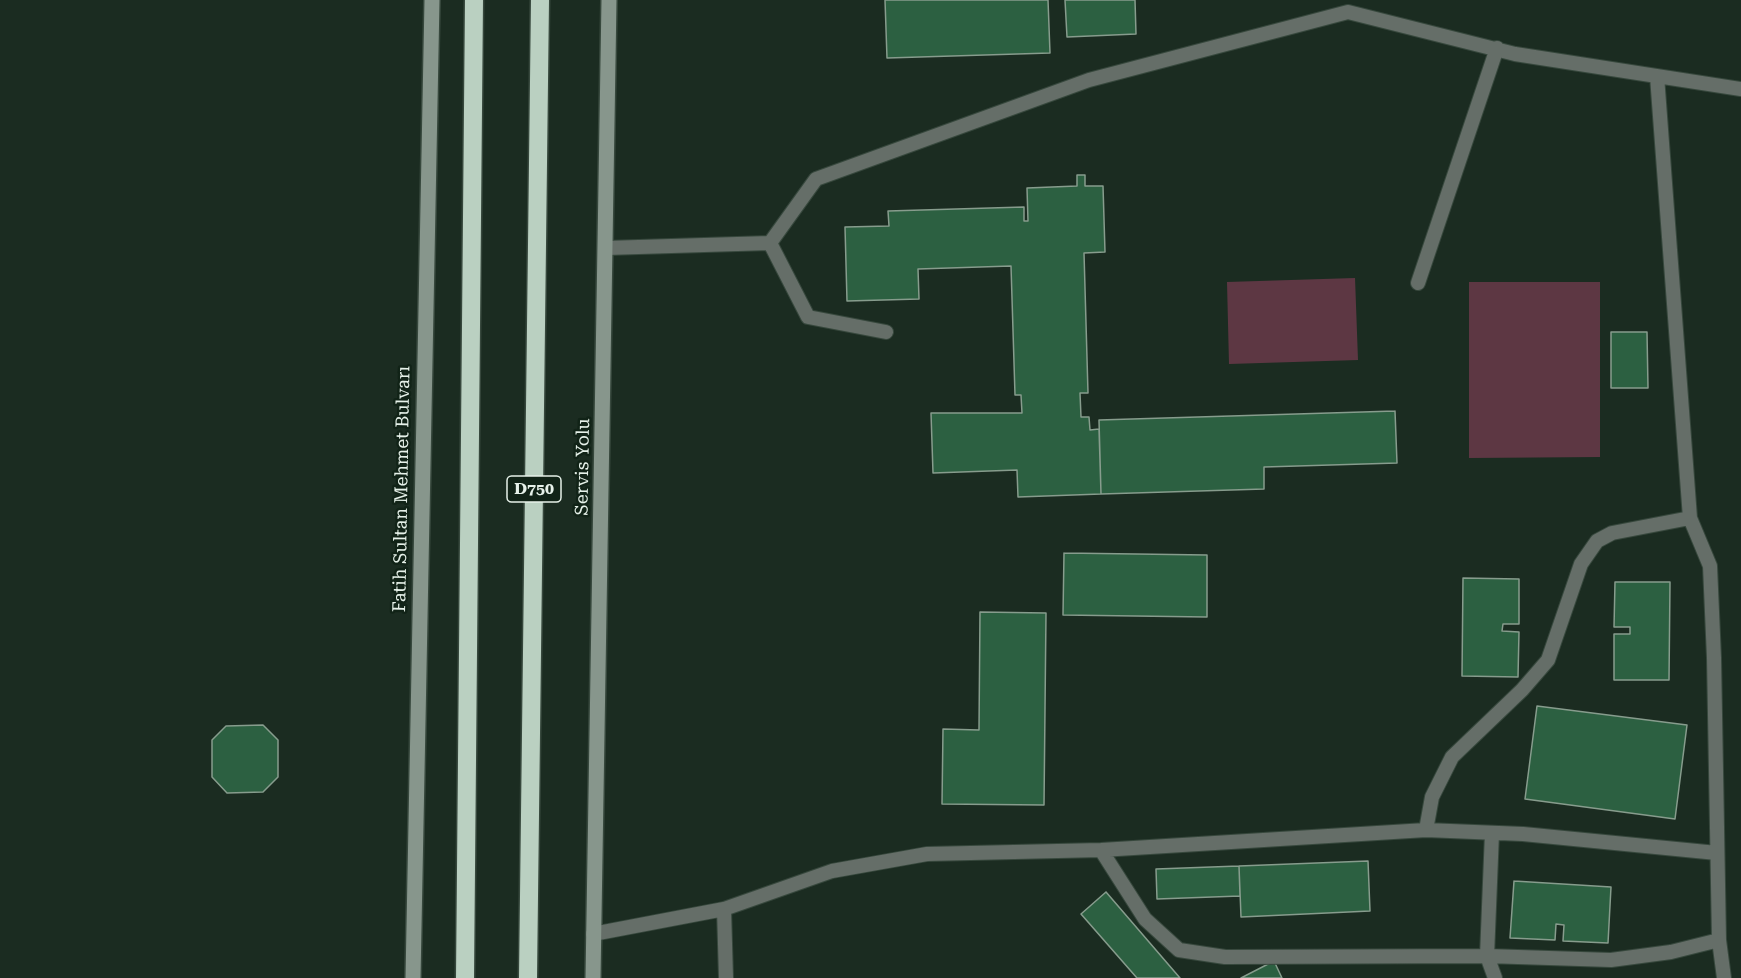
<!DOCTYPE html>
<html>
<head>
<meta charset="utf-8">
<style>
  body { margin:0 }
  canvas { display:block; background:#1b2c21 }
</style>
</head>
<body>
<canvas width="1741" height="978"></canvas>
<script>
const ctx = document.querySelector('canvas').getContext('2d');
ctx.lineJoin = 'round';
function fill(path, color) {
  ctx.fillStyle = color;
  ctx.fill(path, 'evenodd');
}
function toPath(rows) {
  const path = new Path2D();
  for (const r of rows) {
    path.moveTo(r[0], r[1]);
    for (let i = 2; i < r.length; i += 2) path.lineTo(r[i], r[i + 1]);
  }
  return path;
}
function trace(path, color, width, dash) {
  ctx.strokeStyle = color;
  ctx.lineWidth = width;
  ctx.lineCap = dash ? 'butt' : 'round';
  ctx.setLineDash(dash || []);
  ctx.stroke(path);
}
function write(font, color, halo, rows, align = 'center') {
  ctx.font = font + ' "Roboto Serif",serif';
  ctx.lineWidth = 5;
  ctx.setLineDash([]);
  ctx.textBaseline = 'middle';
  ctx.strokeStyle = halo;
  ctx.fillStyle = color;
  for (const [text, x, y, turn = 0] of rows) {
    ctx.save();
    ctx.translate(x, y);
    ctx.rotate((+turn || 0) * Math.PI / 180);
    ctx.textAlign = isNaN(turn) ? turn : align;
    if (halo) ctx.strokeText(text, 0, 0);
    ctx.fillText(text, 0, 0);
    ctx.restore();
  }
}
const green = toPath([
  [1355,278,1358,360,1229,364,1227,282],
  [1469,282,1600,282,1600,457,1469,458]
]);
const building = toPath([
  [885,0,1048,0,1050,53,887,58,885,0],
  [1065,0,1135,0,1136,34,1067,37,1065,0],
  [1077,175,1085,175,1085,186,1103,186,1105,252,1084,253,1088,393,1080,393,1081,417,1089,417,1090,430,1099,429,1101,494,1018,497,1017,470,933,473,931,413,1022,413,1021,395,1015,395,1011,266,918,269,919,299,847,301,845,227,889,226,888,211,1024,207,1024,221,1028,221,1027,188,1077,186,1077,175],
  [1611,332,1647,332,1648,388,1611,388,1611,332],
  [1395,411,1397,463,1264,467,1264,489,1101,494,1099,420,1395,411],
  [1064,553,1207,555,1207,617,1063,615,1064,553],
  [1463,578,1519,579,1519,624,1503,624,1502,631,1519,632,1518,677,1462,676,1463,578],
  [1615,582,1670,582,1669,680,1614,680,1614,634,1630,634,1630,627,1614,627,1615,582],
  [980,612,1046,613,1044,805,942,804,943,729,979,730,980,612],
  [1537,706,1687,725,1675,819,1525,799,1537,706],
  [263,725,278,740,278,777,263,792,227,793,212,777,212,740,226,726,263,725],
  [1368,861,1370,911,1241,917,1239,866,1368,861],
  [1239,866,1240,896,1157,899,1156,869,1239,866],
  [1514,881,1611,887,1608,943,1563,941,1564,925,1556,924,1555,940,1510,938,1514,881],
  [1106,892,1180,978,1137,978,1081,914,1106,892],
  [1274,961,1282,978,1241,978,1274,961]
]);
const lane = toPath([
  [1657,76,1690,518,1710,566,1714,658,1719,940,1724,978],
  [770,243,816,179,1089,80,1348,12,1515,54,1741,89],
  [770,243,808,317,886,332],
  [606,248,770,243],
  [1418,283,1497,48],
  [1426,830,1432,797,1452,757,1522,690,1548,660,1581,564,1597,541,1612,533,1690,518],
  [1492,833,1487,956,1495,978],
  [1101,850,1145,919,1179,950,1225,957,1487,956,1611,960,1671,952,1719,940],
  [724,909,726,978],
  [593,934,724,909,832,871,927,854,1101,850,1426,830,1523,834,1717,853]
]);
const secondary = toPath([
  [413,978,432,0],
  [593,978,609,0]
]);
const highway = toPath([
  [465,978,474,0],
  [528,978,540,0]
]);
const shields = [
  [534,489,54]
];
const shieldNames = [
  ["D750",534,489]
];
const streetNames = [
  ["Servis Yolu",583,467,-89],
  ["Fatih Sultan Mehmet Bulvarı",402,489,-89]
];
fill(green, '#5d3743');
fill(building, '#2c6041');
trace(building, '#879c8d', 1.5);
trace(lane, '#37483d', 16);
trace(secondary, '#37483d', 18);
trace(highway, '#37483d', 21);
trace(lane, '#656e68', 14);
trace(secondary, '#87968c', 15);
trace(highway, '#bad0c1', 18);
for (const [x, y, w] of shields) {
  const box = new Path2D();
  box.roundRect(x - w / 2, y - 13, w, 26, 4.5);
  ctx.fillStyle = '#112317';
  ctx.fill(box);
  trace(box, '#e6f1e9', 1.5);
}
write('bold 16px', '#e6f1e9', null, shieldNames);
write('18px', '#e6f1e9', '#112317', streetNames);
</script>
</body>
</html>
